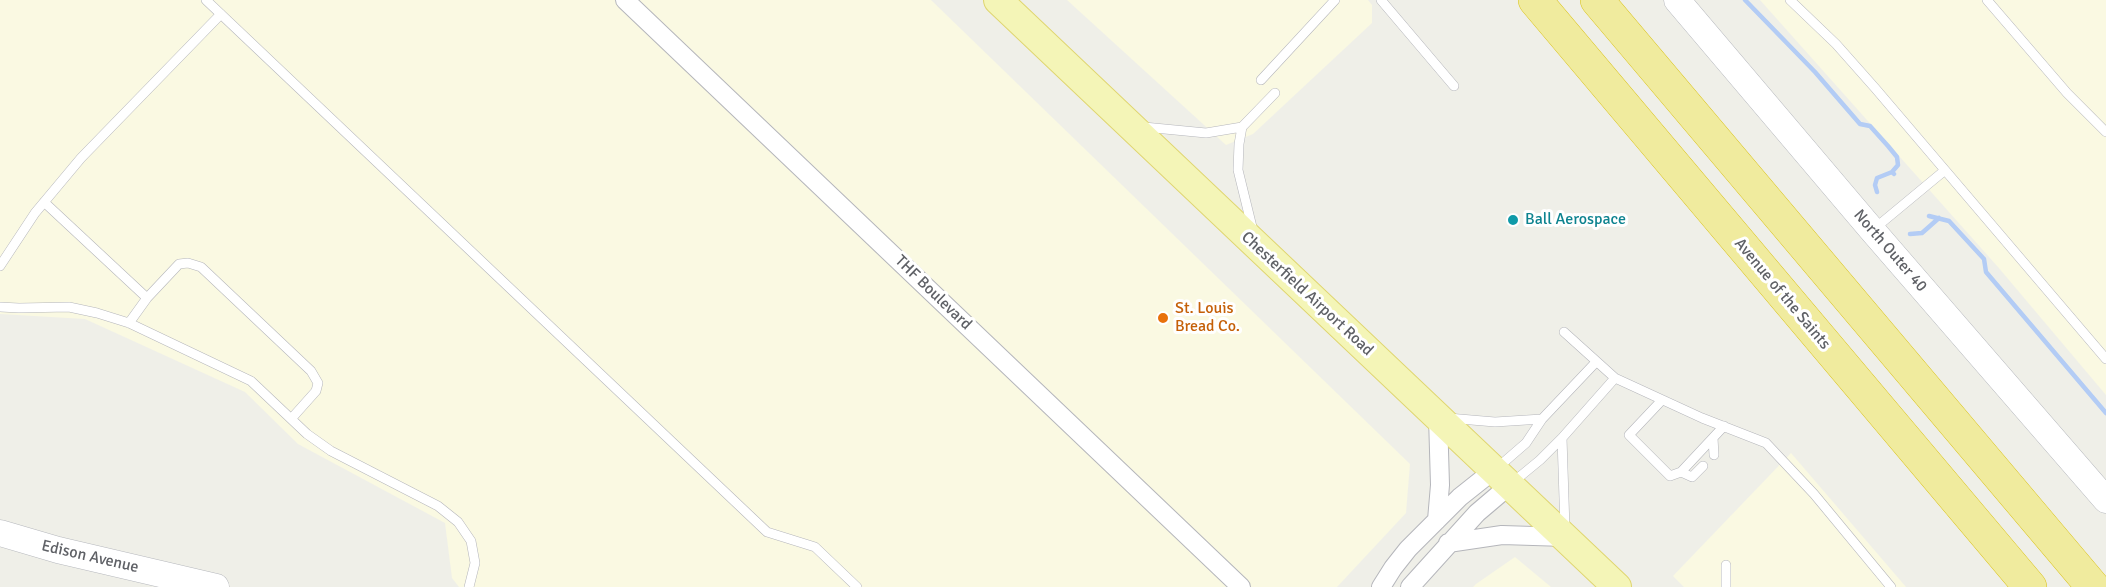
<!DOCTYPE html>
<html>
<head>
<meta charset="utf-8">
<style>
  body { margin:0 }
  canvas { display:block; background:#efefe8 }
</style>
</head>
<body>
<canvas width="2106" height="587"></canvas>
<script>
const ctx = document.querySelector('canvas').getContext('2d');
ctx.lineJoin = 'round';
function fill(path, color) {
  ctx.fillStyle = color;
  ctx.fill(path, 'evenodd');
}
function toPath(rows) {
  const path = new Path2D();
  for (const r of rows) {
    path.moveTo(r[0], r[1]);
    for (let i = 2; i < r.length; i += 2) path.lineTo(r[i], r[i + 1]);
  }
  return path;
}
function trace(path, color, width, dash) {
  ctx.strokeStyle = color;
  ctx.lineWidth = width;
  ctx.lineCap = dash ? 'butt' : 'round';
  ctx.setLineDash(dash || []);
  ctx.stroke(path);
}
function write(font, color, halo, rows, align = 'center') {
  ctx.font = font + ' Signika,sans-serif';
  ctx.lineWidth = 6;
  ctx.setLineDash([]);
  ctx.textBaseline = 'middle';
  ctx.strokeStyle = halo;
  ctx.fillStyle = color;
  for (const [text, x, y, turn = 0] of rows) {
    ctx.save();
    ctx.translate(x, y);
    ctx.rotate((+turn || 0) * Math.PI / 180);
    ctx.textAlign = isNaN(turn) ? turn : align;
    if (halo) ctx.strokeText(text, 0, 0);
    ctx.fillText(text, 0, 0);
    ctx.restore();
  }
}
const commercial = toPath([
  [0,0,931,0,1410,464,1406,513,1337,587,459,587,452,578,445,523,298,444,245,392,85,319,0,314],
  [1067,0,1368,0,1372,5,1372,23,1253,134,1226,145],
  [1760,0,2106,0,2106,395,1998,267],
  [1791,453,1906,587,1684,587,1673,576],
  [1515,557,1551,587,1473,587,1476,584]
]);
const stream = toPath([
  [1745,0,1815,72,1860,124,1870,126,1888,146,1897,157,1898,165,1892,172,1894,174],
  [1877,192,1875,185,1877,178,1892,172],
  [1929,216,1949,221,1984,259,1986,272,2106,413],
  [1910,234,1922,233,1939,218]
]);
const lane = toPath([
  [206,0,767,532,815,547,857,587],
  [1381,0,1454,86],
  [1790,0,1836,44,1875,88,2106,359],
  [1987,0,2067,93,2106,132],
  [1261,80,1335,0],
  [1144,127,1206,133,1242,127],
  [44,202,147,298],
  [1874,229,1944,171],
  [1253,231,1238,170,1239,144,1242,127,1275,93],
  [0,266,35,213,81,158,221,14],
  [0,307,19,308,69,307,97,313,129,323,251,381,307,434,331,451,438,506,458,522,471,541,475,563,469,587],
  [129,323,147,298,179,264,188,263,201,267,311,371,318,383,316,391,291,419],
  [1564,332,1615,378,1702,418,1766,443,1814,494,1891,587],
  [1662,400,1629,435,1670,476,1681,472,1724,426],
  [1448,418,1495,422,1542,419],
  [1562,438,1565,529],
  [1713,438,1714,455],
  [1496,469,1526,443,1542,419,1596,362],
  [1681,472,1692,477,1703,466],
  [1512,483,1540,460,1562,438,1615,378],
  [1726,565,1726,587]
]);
const street = toPath([
  [625,0,1241,587],
  [1437,520,1440,485,1438,417],
  [1448,543,1502,535,1565,537],
  [1381,587,1393,568,1408,549,1460,497,1494,470],
  [1410,587,1477,513,1510,485]
]);
const secondary = toPath([
  [1677,0,1872,230,2106,500],
  [0,533,58,550,216,587]
]);
const primary = toPath([
  [998,0,1617,587]
]);
const highway = toPath([
  [1535,0,2030,587],
  [1597,0,2093,587]
]);
const markers = [
  [1513,220,6,"#0f9aa8"],
  [1163,318,6,"#e8710a"]
];
const cultureNames = [
  ["Ball Aerospace",1525,220]
];
const streetNames = [
  ["North Outer 40",1890,251,49],
  ["THF Boulevard",933,293,44],
  ["Chesterfield Airport Road",1307,294,43],
  ["Avenue of the Saints",1782,294,50],
  ["Edison Avenue",90,557,13]
];
const foodNames = [
  ["St. Louis",1175,309],
  ["Bread Co.",1175,327]
];
fill(commercial, '#faf9e2');
trace(stream, '#b3ccf5', 4.5);
trace(lane, '#b5b6bb', 10);
trace(street, '#b5b6bb', 20);
trace(secondary, '#b6b8bd', 27);
trace(primary, '#e0d670', 30);
trace(highway, '#dac31d', 34);
trace(lane, '#fff', 9);
trace(street, '#fff', 18);
trace(secondary, '#fff', 26);
trace(primary, '#f4f5b7', 28);
trace(highway, '#f0eb9e', 33);
for (const [x, y, r, color] of markers) {
  const dot = new Path2D();
  dot.arc(x, y, r, 0, 2 * Math.PI);
  ctx.fillStyle = color;
  ctx.fill(dot);
  trace(dot, '#fff', 2);
}
write('16px', '#0d838f', '#fff', cultureNames, 'left');
write('16px', '#5f6166', '#fff', streetNames);
write('16px', '#c56008', '#fff', foodNames, 'left');
</script>
</body>
</html>
